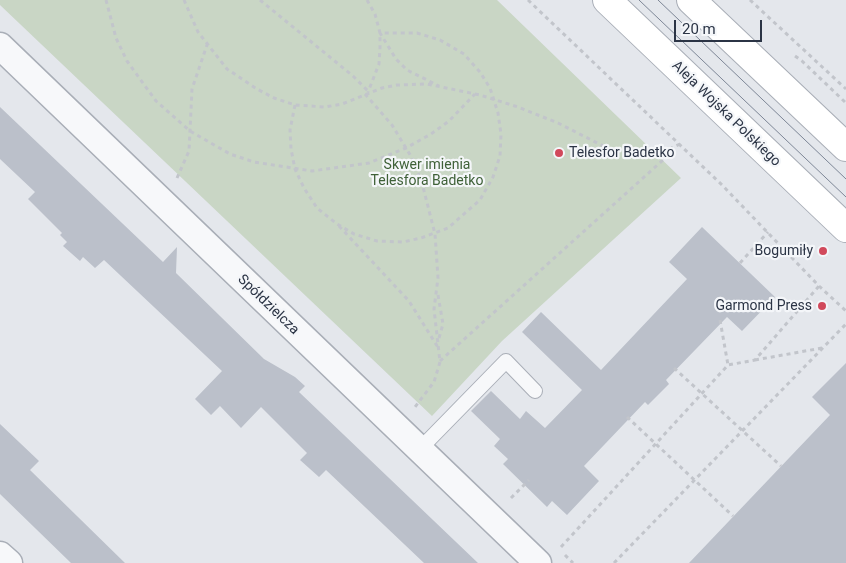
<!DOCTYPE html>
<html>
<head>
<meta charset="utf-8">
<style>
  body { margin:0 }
  #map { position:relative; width:846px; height:563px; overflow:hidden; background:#e4e7ec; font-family:Roboto,sans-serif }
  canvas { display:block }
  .scale { position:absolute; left:674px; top:20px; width:88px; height:22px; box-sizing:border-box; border:2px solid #2b3445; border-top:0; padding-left:6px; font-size:15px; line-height:18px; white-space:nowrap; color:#2b3445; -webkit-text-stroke:4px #f4f6f9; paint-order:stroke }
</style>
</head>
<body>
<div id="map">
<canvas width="846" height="563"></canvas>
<div class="scale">20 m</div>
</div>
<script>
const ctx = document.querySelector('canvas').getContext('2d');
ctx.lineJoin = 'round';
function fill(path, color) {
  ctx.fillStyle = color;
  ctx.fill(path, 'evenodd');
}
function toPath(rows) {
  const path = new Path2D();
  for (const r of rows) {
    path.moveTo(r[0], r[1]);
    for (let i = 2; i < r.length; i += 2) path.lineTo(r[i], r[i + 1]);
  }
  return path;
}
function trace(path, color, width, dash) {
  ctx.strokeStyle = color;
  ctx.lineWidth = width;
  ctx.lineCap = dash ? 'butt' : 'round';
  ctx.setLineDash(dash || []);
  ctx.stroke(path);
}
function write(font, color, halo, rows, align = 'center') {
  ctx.font = font + ' Roboto,sans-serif';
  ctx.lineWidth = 4.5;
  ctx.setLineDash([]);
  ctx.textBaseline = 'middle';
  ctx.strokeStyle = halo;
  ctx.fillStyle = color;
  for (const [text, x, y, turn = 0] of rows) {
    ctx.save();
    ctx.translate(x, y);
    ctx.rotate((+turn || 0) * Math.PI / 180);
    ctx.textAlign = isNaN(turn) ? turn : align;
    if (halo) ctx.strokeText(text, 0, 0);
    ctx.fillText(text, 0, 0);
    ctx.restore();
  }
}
const green = toPath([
  [0,0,497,0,681,178,502,341,432,416,0,5]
]);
const building = toPath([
  [0,107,163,262,177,247,176,273,264,359,295,377,305,386,299,392,478,563,424,563,326,470,319,477,300,460,307,453,261,407,241,428,220,406,211,415,195,399,222,371,104,260,95,268,83,257,80,261,63,246,67,242,60,235,62,233,28,199,35,192,0,159],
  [702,227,775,297,742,331,727,317,666,380,669,384,648,405,645,402,584,466,599,481,567,515,552,501,547,507,503,464,508,459,494,446,500,439,471,411,491,391,520,419,526,411,545,428,582,390,522,332,541,312,601,370,687,279,669,262],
  [846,363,846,563,689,563,830,415,812,397],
  [0,424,39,461,30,470,125,563,71,563,0,494]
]);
const path = toPath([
  [106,0,116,38,127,61,156,101,190,131,230,154,254,162,312,171,369,163,406,148,431,134,449,121,475,94],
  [184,0,198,32,227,69,257,89,274,98,295,105,325,107,342,104,382,88,397,85,427,84,480,95,518,107,558,123,613,151,635,156,657,155,680,144],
  [260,0,353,76,368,91],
  [367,0,375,14,380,33,380,48,379,64,368,92],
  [528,0,722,185,819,286,846,311],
  [750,0,846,89],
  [795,56,802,61,846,103],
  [365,94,392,125,412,158,422,183,435,234,438,278,434,309,440,362,434,382,415,407],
  [295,105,290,130,291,149,295,169,304,188,317,208,337,224,354,234,377,241,403,242,421,238,448,228,480,200,493,177,500,156,501,134,498,113,490,88,480,72,464,54,440,40,417,33,380,33,396,59,407,70,439,86],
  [177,178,189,151,192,89,207,45],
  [339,226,409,301,439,349],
  [740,263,768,232],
  [438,295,443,324,439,338],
  [720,320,728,365],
  [755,360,822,348],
  [440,361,673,151],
  [674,368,781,466],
  [627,417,733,516],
  [511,498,529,480],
  [561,547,728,365,755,360,819,286],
  [565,555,573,563],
  [614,563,846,324]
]);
const lane = toPath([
  [419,450,506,361,535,391]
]);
const street = toPath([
  [0,46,538,563],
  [0,555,9,563]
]);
const secondary = toPath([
  [607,0,846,228],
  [691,0,846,147]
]);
const tram = toPath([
  [639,0,846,197],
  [658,0,846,179]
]);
const markers = [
  [559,153,5,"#d1495b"],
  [823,251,5,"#d1495b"],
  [822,306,5,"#d1495b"]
];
const streetNames = [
  ["Aleja Wojska Polskiego",726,114,44],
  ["Spółdzielcza",268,305,44]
];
const poiNames = [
  ["Telesfor Badetko",569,153,"left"],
  ["Bogumiły",813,251],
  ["Garmond Press",812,306]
];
const parkNames = [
  ["Skwer imienia",427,165],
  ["Telesfora Badetko",427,181]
];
fill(green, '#c9d6c5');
fill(building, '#bbc0ca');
trace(lane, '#a9aeb7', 16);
trace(street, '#a9aeb7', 29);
trace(secondary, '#a9aeb7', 30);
trace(path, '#c2c5cb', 3, [4, 4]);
trace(lane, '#f7f8fa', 14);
trace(street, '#f7f8fa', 26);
trace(secondary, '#fff', 28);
trace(tram, '#7d8696', 1);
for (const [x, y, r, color] of markers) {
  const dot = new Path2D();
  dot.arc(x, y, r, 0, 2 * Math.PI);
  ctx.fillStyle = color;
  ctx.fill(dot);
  trace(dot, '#f4f6f9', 2);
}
write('14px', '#2b3445', '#f4f6f9', streetNames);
write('14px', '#2b3445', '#f4f6f9', poiNames, 'right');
write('14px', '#3f6138', '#f4f6f9', parkNames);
</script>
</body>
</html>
